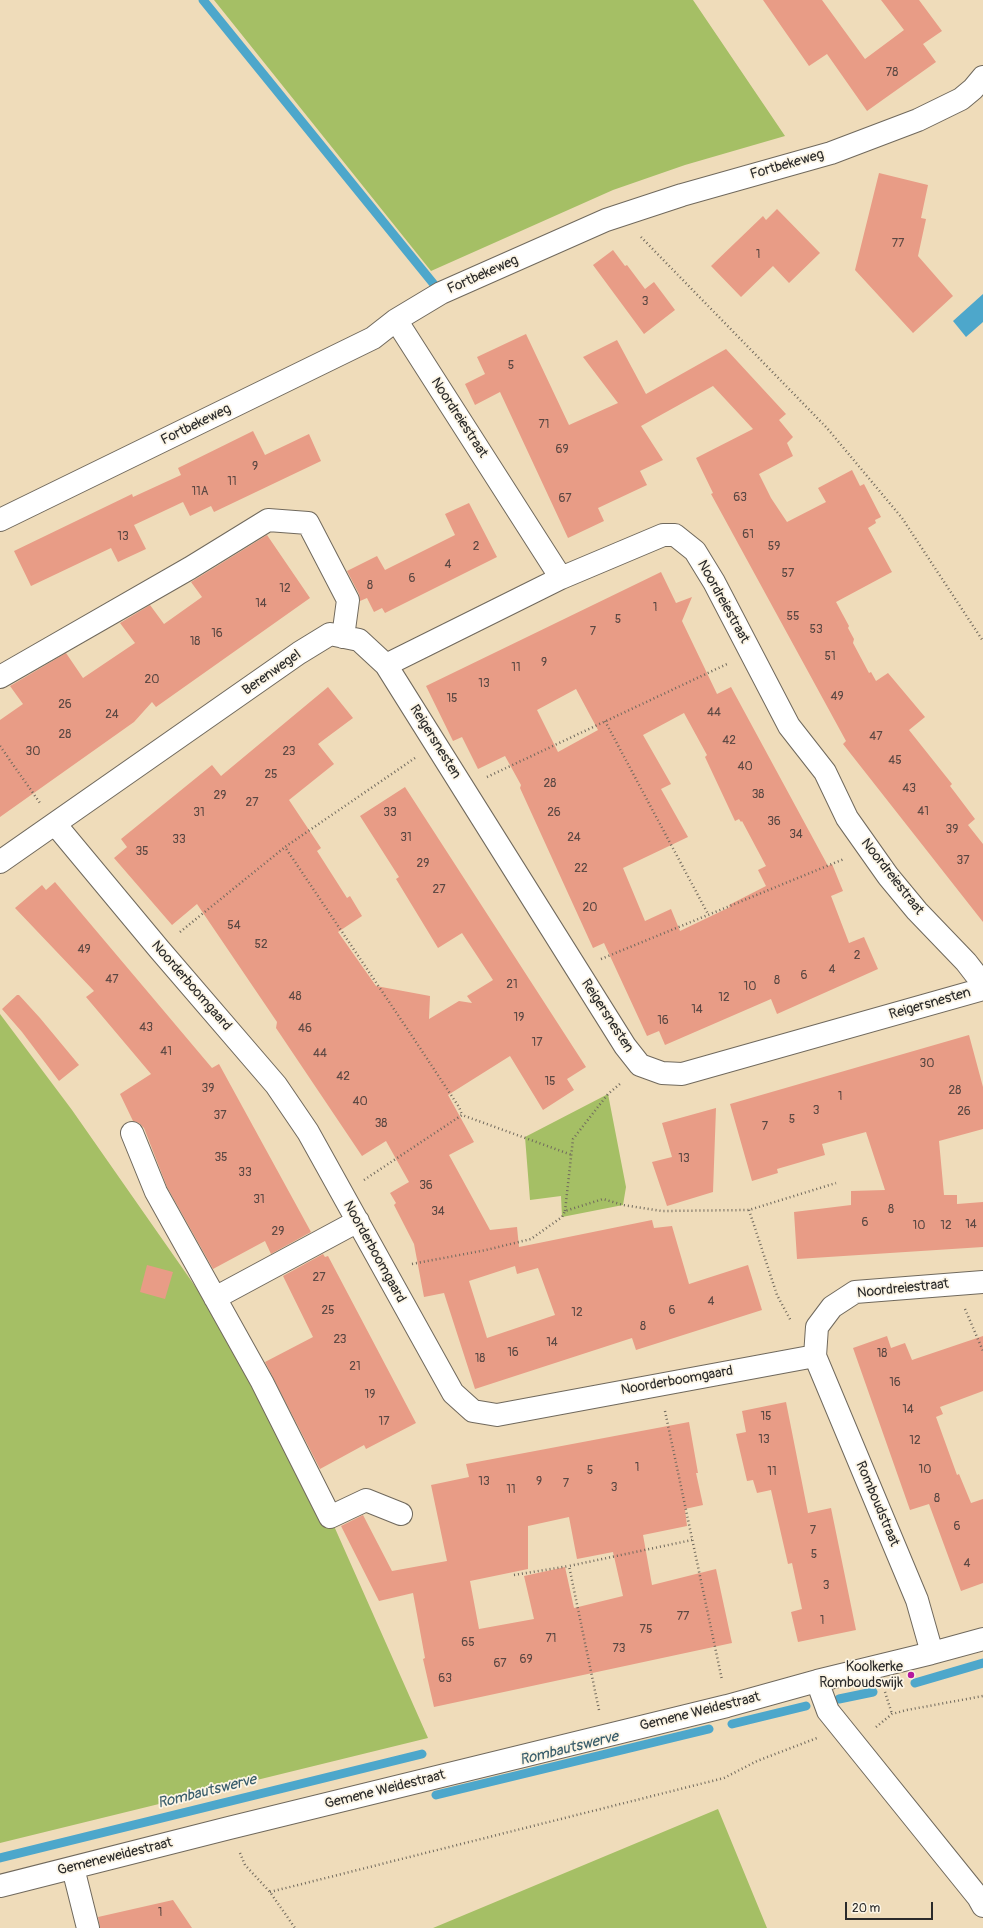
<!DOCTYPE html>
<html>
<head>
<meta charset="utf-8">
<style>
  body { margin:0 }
  #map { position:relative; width:983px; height:1928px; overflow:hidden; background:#efdcba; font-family:Pangolin,sans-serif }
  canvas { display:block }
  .scale { position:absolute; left:845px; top:1902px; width:88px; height:18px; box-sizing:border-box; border:2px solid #2b2b2b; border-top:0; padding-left:5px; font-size:12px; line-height:14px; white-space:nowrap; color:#2b2b2b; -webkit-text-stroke:3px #fcf5e5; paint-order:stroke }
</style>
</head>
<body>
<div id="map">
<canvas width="983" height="1928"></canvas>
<div class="scale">20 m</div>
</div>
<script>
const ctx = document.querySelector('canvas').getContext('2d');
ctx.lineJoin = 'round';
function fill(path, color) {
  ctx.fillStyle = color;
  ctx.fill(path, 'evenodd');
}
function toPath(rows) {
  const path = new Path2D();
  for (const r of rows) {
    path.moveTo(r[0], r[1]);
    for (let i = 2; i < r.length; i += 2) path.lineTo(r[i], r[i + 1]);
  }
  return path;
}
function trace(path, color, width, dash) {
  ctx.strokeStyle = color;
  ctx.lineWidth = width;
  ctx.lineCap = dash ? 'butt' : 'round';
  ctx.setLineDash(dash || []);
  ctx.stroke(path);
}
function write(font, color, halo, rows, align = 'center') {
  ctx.font = font + ' Pangolin,sans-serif';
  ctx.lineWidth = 3.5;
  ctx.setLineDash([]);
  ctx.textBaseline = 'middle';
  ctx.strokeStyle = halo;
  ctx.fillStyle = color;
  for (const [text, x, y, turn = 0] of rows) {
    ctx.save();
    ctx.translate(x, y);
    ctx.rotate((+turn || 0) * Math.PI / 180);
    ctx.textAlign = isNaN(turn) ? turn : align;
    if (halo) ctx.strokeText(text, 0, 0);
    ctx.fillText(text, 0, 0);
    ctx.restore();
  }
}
const green = toPath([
  [214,0,693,0,785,136,685,165,613,190,431,271],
  [0,1014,72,1110,262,1382,330,1517,428,1738,0,1843],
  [608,1094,626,1187,623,1205,562,1217,561,1196,530,1200,525,1137],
  [718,1809,767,1928,433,1928]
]);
const water = toPath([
  [983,294,983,322,966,337,953,321]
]);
const stream = toPath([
  [203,0,441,293],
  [915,1683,983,1663],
  [839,1699,873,1692],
  [732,1724,806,1706],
  [436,1795,709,1729],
  [0,1858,422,1754]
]);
const building = toPath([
  [763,0,822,0,865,59,904,30,881,0,919,0,942,31,923,44,936,62,867,111,827,54,809,66],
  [879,173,928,185,921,218,926,219,918,256,953,296,913,333,855,270],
  [777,209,820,253,789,283,773,266,741,297,711,266,763,216,766,220],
  [613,250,625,266,627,265,645,289,654,282,675,310,644,334,593,265],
  [526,334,569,425,618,403,583,357,617,340,646,394,726,349,786,414,779,420,793,437,787,443,793,456,759,474,771,498,787,522,826,502,818,488,852,470,860,486,864,484,881,517,875,520,876,523,868,528,892,572,836,602,849,626,848,628,854,639,853,643,869,673,871,672,876,681,888,673,925,717,909,730,952,784,950,786,975,819,968,825,983,844,983,922,843,744,846,741,711,494,713,493,696,458,753,429,713,386,641,426,663,460,640,471,647,485,598,508,604,521,568,538,500,392,475,405,465,384,485,374,477,357],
  [253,431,265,455,309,434,321,461,214,512,211,506,190,516,183,502,134,525,146,549,118,562,111,548,31,586,14,551,132,494,133,497,181,475,178,468],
  [469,503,497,557,385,613,382,608,374,612,367,598,360,601,359,594,347,571,377,556,385,570,455,535,445,514],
  [267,535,310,598,156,707,152,702,134,722,0,817,0,720,23,704,10,686,66,653,83,678,135,643,120,623,150,605,164,624,202,597,191,582],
  [661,572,676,603,692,597,682,621,717,694,731,687,828,866,832,864,843,891,831,896,849,943,864,937,878,969,777,1014,771,999,665,1045,659,1031,647,1036,604,943,593,948,520,788,521,785,505,756,478,769,462,737,453,741,426,686],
  [576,689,598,730,558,752,537,710],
  [684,713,707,755,705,757,735,821,739,819,741,822,742,821,766,866,758,870,766,886,729,905,730,907,680,931,671,909,645,921,623,868,688,837,661,789,671,784,643,735],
  [328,687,353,718,318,744,334,764,289,800,321,848,317,851,347,898,350,896,362,916,338,932,376,986,430,996,429,1019,459,1001,472,1003,467,996,493,980,462,933,438,948,396,879,399,877,360,816,405,787,586,1067,567,1079,574,1090,543,1110,510,1056,448,1095,474,1142,449,1155,490,1230,517,1227,519,1247,652,1220,654,1228,672,1226,689,1284,748,1265,762,1310,636,1350,632,1338,475,1389,444,1293,424,1297,414,1244,394,1205,396,1203,390,1193,409,1182,386,1141,362,1156,276,1028,277,1022,197,904,172,925,114,858,127,847,121,839,212,765,221,776],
  [515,1266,517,1274,538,1268,555,1315,487,1338,469,1281],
  [55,882,212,1068,219,1064,311,1232,271,1254,265,1241,213,1269,167,1187,144,1128,139,1123,133,1121,120,1094,151,1074,86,997,94,991,15,908,42,885,46,890],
  [17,995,19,995,40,1018,79,1065,59,1081,22,1032,2,1009],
  [969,1035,983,1087,983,1129,939,1141,944,1195,957,1195,957,1204,983,1202,983,1247,797,1259,794,1212,851,1205,851,1191,885,1190,866,1132,822,1144,825,1155,777,1169,778,1173,752,1181,730,1104],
  [716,1108,713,1192,667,1206,652,1162,672,1157,662,1123],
  [323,1254,325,1257,328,1256,416,1423,366,1449,364,1445,320,1469,265,1362,313,1337,283,1276],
  [147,1265,173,1272,165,1299,140,1292],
  [887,1336,891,1348,905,1343,912,1360,983,1336,983,1391,940,1407,943,1414,936,1417,957,1475,959,1474,971,1503,983,1499,983,1583,961,1591,929,1504,910,1510,853,1348],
  [786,1402,808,1513,831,1508,856,1630,798,1642,791,1612,802,1609,792,1563,788,1564,771,1490,757,1493,753,1480,747,1481,736,1434,746,1432,742,1411],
  [689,1422,698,1473,696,1473,703,1505,685,1509,687,1526,643,1535,652,1585,716,1569,732,1643,434,1707,423,1659,425,1658,413,1593,379,1601,341,1526,363,1515,392,1571,447,1561,431,1485,469,1477,466,1464],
  [569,1517,577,1559,613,1552,623,1596,574,1608,565,1567,524,1576,534,1619,479,1629,470,1581,528,1569,528,1526],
  [173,1900,192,1928,100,1928,98,1917]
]);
const path = toPath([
  [641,237,827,428,902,518,983,641],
  [605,721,708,914],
  [0,746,40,803],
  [415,758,285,847,410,1033,459,1107,462,1115],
  [487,777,727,664],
  [180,932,285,847],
  [601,959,844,859],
  [364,1180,462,1115,572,1155],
  [749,1210,777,1295,791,1321],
  [565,1211,573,1139,608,1094,621,1083],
  [412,1264,486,1250,531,1239,562,1217,565,1211,603,1199,623,1205,662,1211,749,1210,836,1183],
  [965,1309,983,1351],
  [665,1411,722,1680],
  [514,1575,569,1566],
  [885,1692,892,1714],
  [599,1710,569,1566,692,1540],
  [876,1727,892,1714,907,1710,983,1696],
  [240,1853,245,1865,270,1892,295,1928],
  [270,1892,724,1778,757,1761,817,1738]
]);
const minor = toPath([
  [396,320,561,578,663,535,675,535,695,551,714,582,789,726,825,772,847,818,888,876,917,911,966,962,983,984],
  [0,520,373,338,396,320,441,293,606,220,682,195,831,153,918,120,961,99,973,89,983,77],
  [386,665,625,1046,640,1065,662,1073,682,1074,983,989],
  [0,677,190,568,268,520,308,523,348,600,343,637],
  [55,824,159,949,276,1085,308,1132,453,1393,473,1411,497,1415,815,1356],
  [0,862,299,653,330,634,359,640,386,665,561,578],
  [132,1133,156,1192,262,1382,330,1517,366,1500,401,1514],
  [215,1298,358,1221],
  [932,1653,917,1600,815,1356,817,1327,832,1307,855,1292,983,1282],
  [817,1681,828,1711,978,1897,983,1906],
  [73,1868,88,1928],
  [0,1886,229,1828,727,1706,817,1681,932,1653,983,1639]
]);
const markers = [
  [911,1675,4,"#b5179e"]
];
const numberNames = [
  ["78",892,73],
  ["77",898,244],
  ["1",758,255],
  ["3",645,302],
  ["5",511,366],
  ["71",544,425],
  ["69",562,450],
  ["9",255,467],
  ["11",232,482],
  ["11A",200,492],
  ["63",740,498],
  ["67",565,499],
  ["61",748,535],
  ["13",123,537],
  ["2",476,547],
  ["59",774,547],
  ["4",448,565],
  ["57",788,574],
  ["6",412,579],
  ["8",370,586],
  ["12",285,589],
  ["14",261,604],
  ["1",655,608],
  ["55",793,617],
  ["5",618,620],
  ["53",816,630],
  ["7",593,632],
  ["16",217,634],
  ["18",195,642],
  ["51",830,657],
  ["9",544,663],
  ["11",516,668],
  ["20",152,680],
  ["13",484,684],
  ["49",837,697],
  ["15",452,699],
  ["26",65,705],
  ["44",714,713],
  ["24",112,715],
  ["28",65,735],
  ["47",876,737],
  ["42",729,741],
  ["30",33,752],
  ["23",289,752],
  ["45",895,761],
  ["40",745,767],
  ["25",271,775],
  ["28",550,784],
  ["43",909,789],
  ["38",758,795],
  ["29",220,796],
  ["27",252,803],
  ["41",923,812],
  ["31",199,813],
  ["33",390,813],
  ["26",554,813],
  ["36",774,822],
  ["39",952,830],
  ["34",796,835],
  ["31",406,838],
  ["24",574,838],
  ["33",179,840],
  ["35",142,852],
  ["37",963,861],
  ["29",423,864],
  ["22",581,869],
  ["27",439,890],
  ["20",590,908],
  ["54",234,926],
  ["52",261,945],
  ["49",84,950],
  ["2",857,956],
  ["4",832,970],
  ["6",804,976],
  ["47",112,980],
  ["8",777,981],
  ["21",512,985],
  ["10",750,987],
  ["48",295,997],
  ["12",724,998],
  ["14",697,1010],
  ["19",519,1018],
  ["16",663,1021],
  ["43",146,1028],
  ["46",305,1029],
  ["17",537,1043],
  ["41",166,1052],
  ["44",320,1054],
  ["30",927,1064],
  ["42",343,1077],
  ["15",550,1082],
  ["39",208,1089],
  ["28",955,1091],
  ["1",840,1097],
  ["40",360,1102],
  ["3",816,1111],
  ["26",964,1112],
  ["37",220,1116],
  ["5",792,1120],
  ["38",381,1124],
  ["7",765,1127],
  ["35",221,1158],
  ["13",684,1159],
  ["33",245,1173],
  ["36",426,1186],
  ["31",259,1200],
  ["8",891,1210],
  ["34",438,1212],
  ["6",865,1223],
  ["14",971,1225],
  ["10",919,1226],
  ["12",946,1226],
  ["29",278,1232],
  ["27",319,1278],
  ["4",711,1302],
  ["25",328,1311],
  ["6",672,1311],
  ["12",577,1313],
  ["8",643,1327],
  ["23",340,1340],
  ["14",552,1343],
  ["16",513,1353],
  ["18",882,1354],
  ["18",480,1359],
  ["21",355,1367],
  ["16",895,1383],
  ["19",370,1395],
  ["14",908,1410],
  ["15",766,1417],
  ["17",384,1422],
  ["13",764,1440],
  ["12",915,1441],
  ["1",637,1468],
  ["10",925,1470],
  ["5",590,1471],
  ["11",772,1472],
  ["13",484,1482],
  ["9",539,1482],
  ["7",566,1484],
  ["3",614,1488],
  ["11",511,1490],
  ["8",937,1499],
  ["6",957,1527],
  ["7",813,1531],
  ["5",814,1555],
  ["4",967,1564],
  ["3",826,1586],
  ["77",683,1617],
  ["1",822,1621],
  ["75",646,1630],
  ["71",551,1639],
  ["65",468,1643],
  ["73",619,1649],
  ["69",526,1660],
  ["67",500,1664],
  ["63",445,1679],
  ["1",160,1913]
];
const streetNames = [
  ["Fortbekeweg",787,165,-16],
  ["Fortbekeweg",483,275,-24],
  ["Noordreiestraat",459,418,57],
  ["Fortbekeweg",196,425,-26],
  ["Noordreiestraat",723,602,61],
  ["Berenwegel",272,673,-35],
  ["Reigersnesten",435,742,58],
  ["Noordreiestraat",892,877,52],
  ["Noorderboomgaard",191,986,49],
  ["Reigersnesten",930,1004,-16],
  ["Reigersnesten",607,1016,57],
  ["Noorderboomgaard",374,1252,61],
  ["Noordreiestraat",903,1289,-6],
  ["Noorderboomgaard",677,1381,-10],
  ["Romboudstraat",877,1504,67],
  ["Gemene Weidestraat",700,1712,-14],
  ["Gemene Weidestraat",385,1790,-14],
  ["Gemeneweidestraat",115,1857,-14]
];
const poiNames = [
  ["Koolkerke",903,1667],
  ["Romboudswijk",903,1683]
];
const waterNames = [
  ["Rombautswerve",569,1749,-14],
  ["Rombautswerve",207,1792,-14]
];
fill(green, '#a5bf65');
fill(water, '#4da7cb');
trace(stream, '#4da7cb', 9);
fill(building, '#e89c86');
trace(minor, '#70695d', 24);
trace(path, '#70695d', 2.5, [1, 3]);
trace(minor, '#fff', 22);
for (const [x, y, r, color] of markers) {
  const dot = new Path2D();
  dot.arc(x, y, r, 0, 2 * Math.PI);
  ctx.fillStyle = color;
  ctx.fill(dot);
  trace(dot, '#fcf5e5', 1.5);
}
write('12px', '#5a4742', null, numberNames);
write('14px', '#2b2b2b', '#fcf5e5', streetNames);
write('14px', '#2b2b2b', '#fcf5e5', poiNames, 'right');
write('italic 15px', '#395d6b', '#fcf5e5', waterNames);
</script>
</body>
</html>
